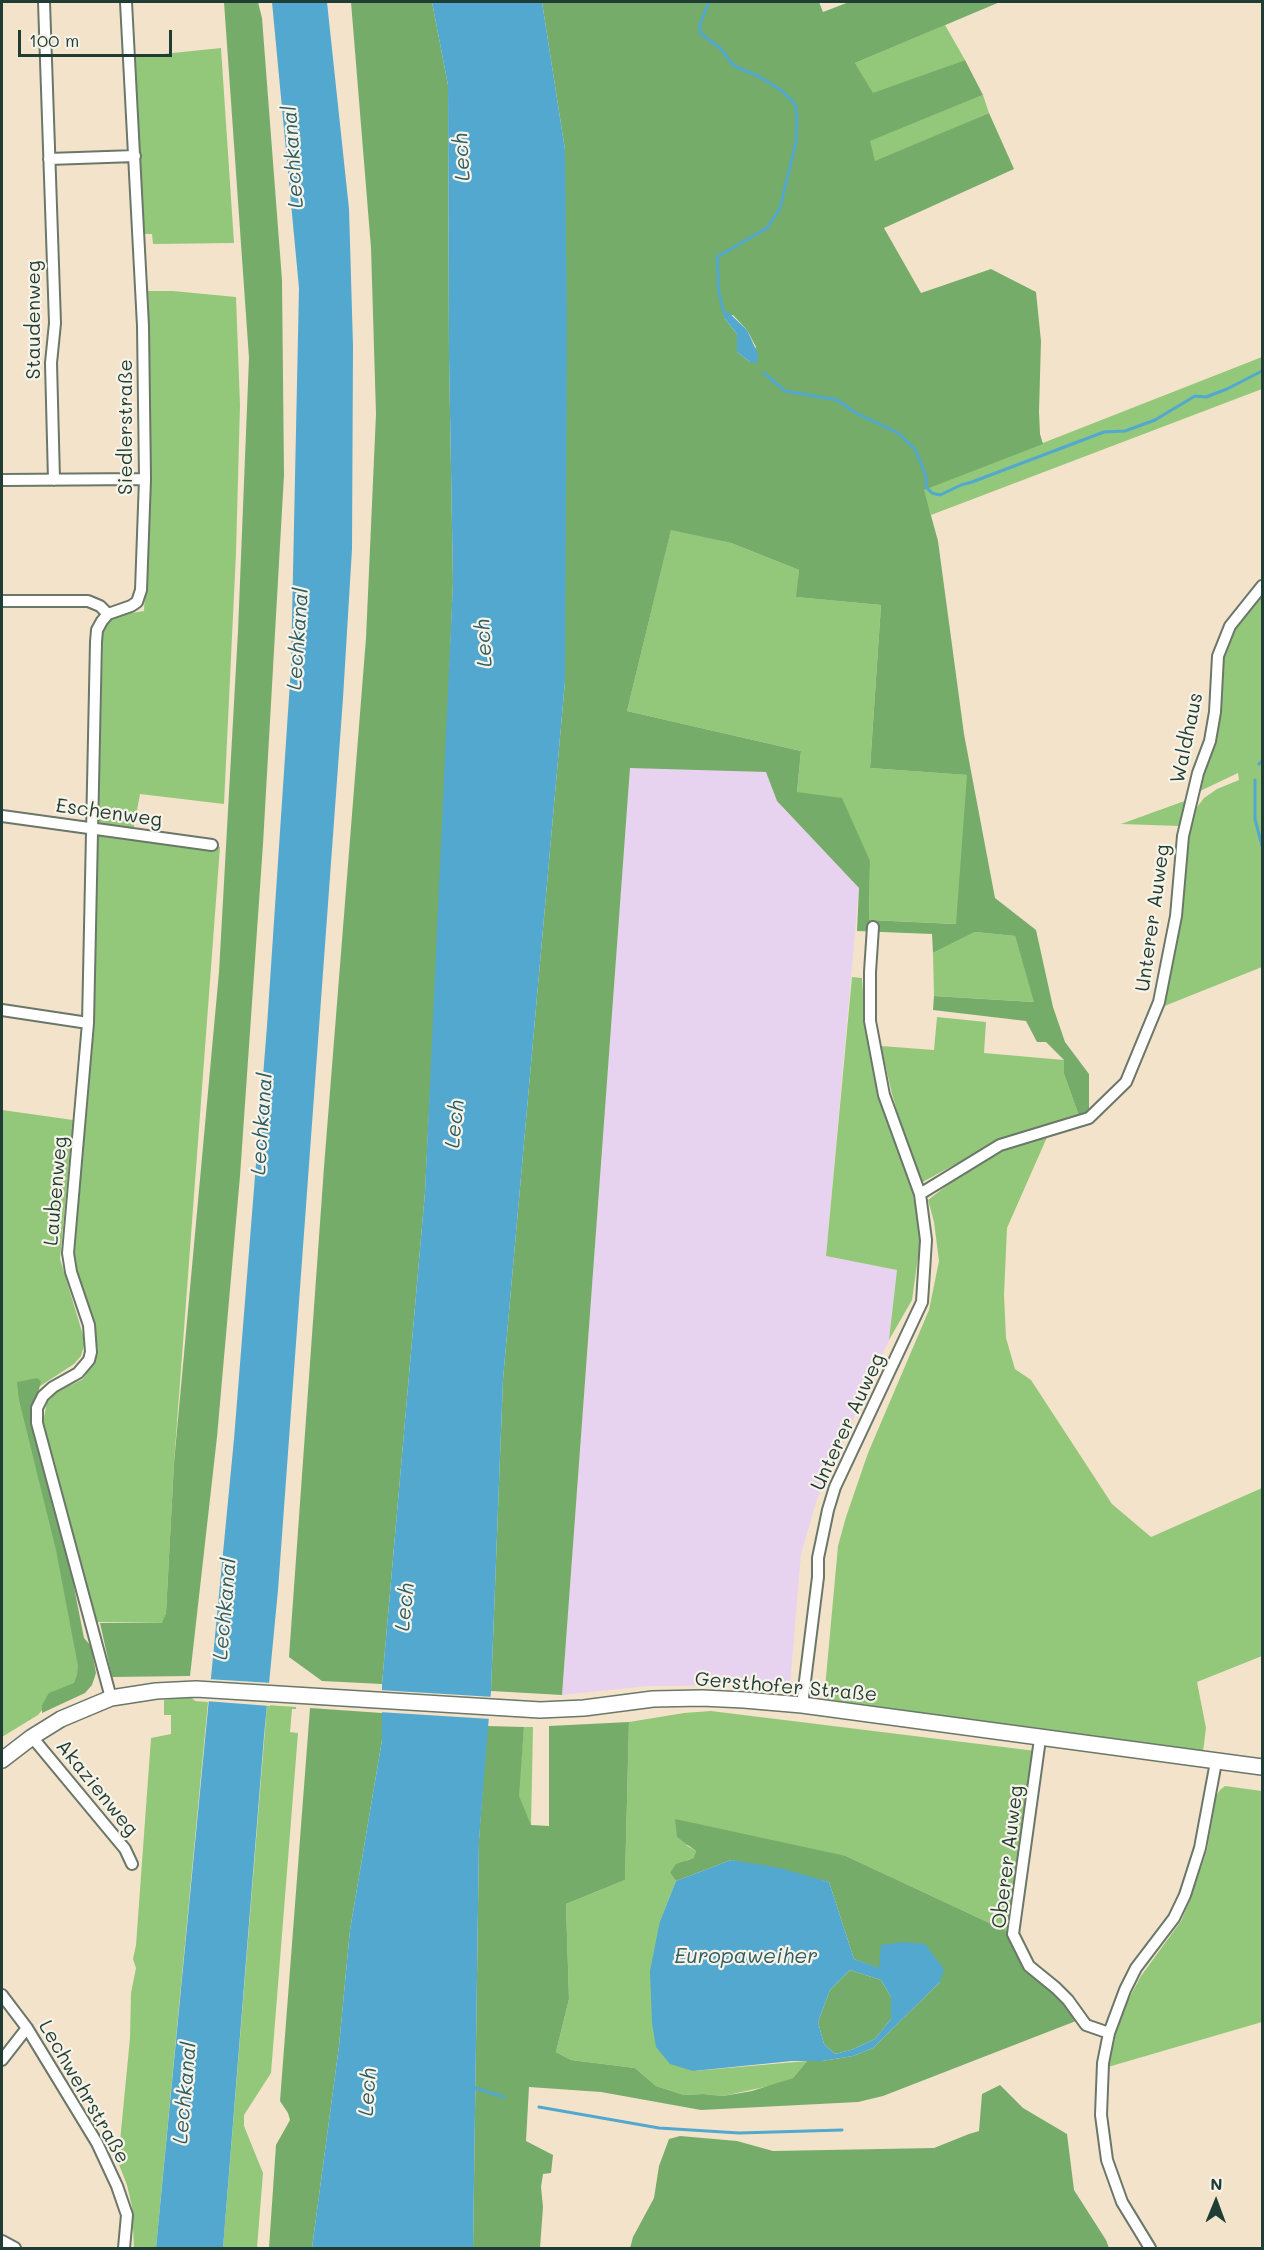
<!DOCTYPE html>
<html>
<head>
<meta charset="utf-8">
<style>
  body { margin:0 }
  #map { position:relative; width:1264px; height:2250px; overflow:hidden; background:#f4e3cb; font-family:Mali,sans-serif }
  canvas { display:block }
  .frame { position:absolute; inset:0; border:3px solid #1f3d34; pointer-events:none }
  .north { position:absolute; left:1186px; top:2172px; width:60px; height:60px; -webkit-text-stroke:4px #f7f3e8; paint-order:stroke; rotate:1deg; font-size:16px; font-weight:700; line-height:24px; text-align:center; color:#1f3d34 }
  .north::after { content:''; display:block; margin:auto; width:21px; height:27px; background:#1f3d34; clip-path:polygon(50% 0,100% 100%,50% 72%,0 100%) }
  .scale { position:absolute; left:18px; top:30px; width:154px; height:27px; box-sizing:border-box; border:3px solid #1f3d34; border-top:0; padding-left:8px; font-size:18px; line-height:21px; white-space:nowrap; color:#1f3d34; -webkit-text-stroke:4px #f7f3e8; paint-order:stroke }
</style>
</head>
<body>
<div id="map">
<canvas width="1264" height="2250"></canvas>
<div class="frame"></div>
<div class="north">N</div>
<div class="scale">100 m</div>
</div>
<script>
const ctx = document.querySelector('canvas').getContext('2d');
ctx.lineJoin = 'round';
function fill(path, color) {
  ctx.fillStyle = color;
  ctx.fill(path, 'evenodd');
}
function toPath(rows) {
  const path = new Path2D();
  for (const r of rows) {
    path.moveTo(r[0], r[1]);
    for (let i = 2; i < r.length; i += 2) path.lineTo(r[i], r[i + 1]);
  }
  return path;
}
function trace(path, color, width, dash) {
  ctx.strokeStyle = color;
  ctx.lineWidth = width;
  ctx.lineCap = dash ? 'butt' : 'round';
  ctx.setLineDash(dash || []);
  ctx.stroke(path);
}
function write(font, color, halo, rows, align = 'center') {
  ctx.font = font + ' Mali,sans-serif';
  ctx.lineWidth = 4.5;
  ctx.setLineDash([]);
  ctx.textBaseline = 'middle';
  ctx.strokeStyle = halo;
  ctx.fillStyle = color;
  for (const [text, x, y, turn = 0] of rows) {
    ctx.save();
    ctx.translate(x, y);
    ctx.rotate((+turn || 0) * Math.PI / 180);
    ctx.textAlign = isNaN(turn) ? turn : align;
    if (halo) ctx.strokeText(text, 0, 0);
    ctx.fillText(text, 0, 0);
    ctx.restore();
  }
}
const built = toPath([
  [630,767,766,772,777,801,859,888,826,1256,897,1270,889,1340,817,1499,801,1554,790,1685,647,1686,562,1695]
]);
const green = toPath([
  [945,25,965,60,873,94,855,63],
  [221,48,234,243,153,244,152,234,145,234,144,224,134,57],
  [983,95,989,113,875,162,869,141],
  [148,291,173,291,236,297,240,405,236,553,224,804,140,794,132,837,220,847,174,1463,166,1613,163,1623,97,1622,70,1533,43,1422,47,1402,57,1392,83,1379,96,1358,98,1349,73,1262,72,1243,87,1111,91,1059,97,897,103,633,108,622,119,615,144,611,151,464],
  [1262,357,1262,389,931,515,923,490],
  [671,529,731,543,799,570,797,597,881,605,870,768,968,775,957,924,869,920,870,861,797,792,801,751,627,711],
  [1262,591,1262,967,1162,1007,1186,836,1194,811,1204,798,1217,789,1239,780,1238,773,1198,792,1222,655,1234,626],
  [1190,799,1180,826,1121,824],
  [975,932,1015,936,1035,1002,934,996,933,953],
  [852,977,862,978,865,1021,879,1093,911,1184,921,1236,912,1300,889,1340,897,1270,826,1256],
  [937,1017,986,1022,984,1053,1064,1060,1064,1074,1079,1116,998,1141,919,1184,892,1094,881,1046,934,1050],
  [2,1110,73,1120,60,1259,83,1335,84,1345,81,1356,74,1364,28,1394,87,1664,77,1686,54,1696,38,1715,2,1737],
  [1048,1135,1007,1228,1004,1295,1006,1338,1015,1369,1031,1380,1112,1504,1151,1537,1262,1488,1262,1656,1197,1682,1206,1728,1203,1752,824,1699,838,1546,846,1517,868,1453,929,1310,939,1261,934,1222,928,1200,963,1173,1002,1151],
  [190,1696,195,1701,208,1702,156,2248,134,2248,132,2207,127,2185,118,2162,130,2038,131,1993,136,1968,133,1959,136,1945,151,1738,171,1734,171,1715,164,1715,164,1700],
  [267,1705,296,1707,296,1709,292,1709,290,1732,298,1733,271,2073,244,2115,244,2126,263,2173,257,2248,223,2248],
  [711,1711,1036,1751,1011,1933,846,1856,686,1845,696,1851,695,1858,687,1860,670,1873,676,1881,660,1921,693,2071,807,2061,793,2078,774,2085,723,2096,703,2094,684,2095,656,2086,635,2068,571,2060,556,2052,569,1999,566,1904,625,1880,629,1722,684,1713],
  [524,1727,533,1727,531,1826,518,1796],
  [1225,1786,1262,1791,1262,2022,1108,2067,1120,2015,1141,1976,1181,1921,1190,1900,1207,1850,1216,1796,1220,1790]
]);
const forest = toPath([
  [224,2,258,2,262,18,282,280,284,475,263,844,240,1176,217,1437,190,1676,112,1677,100,1623,162,1623,166,1613,174,1463,219,972,238,631,249,358],
  [351,2,432,2,448,85,449,356,453,582,442,855,425,1192,382,1684,322,1681,289,1657,324,1167,366,638,376,414,371,248],
  [542,2,819,2,823,12,849,2,1000,2,855,63,873,93,965,60,983,95,870,141,875,161,989,113,1014,169,884,228,921,293,991,269,1036,292,1041,341,1039,412,1040,434,1043,444,924,490,938,541,964,734,995,898,1036,930,1053,1007,1065,1042,1089,1074,1089,1113,1079,1116,1064,1074,1064,1060,1046,1042,1037,1042,1026,1021,933,1010,934,996,1034,1002,1015,936,975,932,933,953,932,934,857,931,859,888,777,801,766,772,630,768,562,1695,491,1691,503,1379,565,681,565,150],
  [733,315,747,330,756,347,750,362,737,352,737,334,725,319],
  [671,530,731,543,799,570,796,597,881,605,870,768,967,775,956,924,869,920,870,861,842,798,797,792,801,751,627,711],
  [37,1378,41,1381,37,1398,84,1638,91,1646,96,1673,92,1685,85,1693,42,1713,42,1705,49,1693,74,1683,77,1675,78,1666,56,1550,19,1400,17,1382],
  [310,1708,382,1713,382,1740,350,1930,339,2046,312,2248,269,2248,276,2145,290,2120,288,2113,280,2101],
  [629,1722,625,1880,566,1904,569,1999,556,2052,571,2060,635,2068,656,2086,684,2095,703,2094,723,2096,752,2091,793,2078,807,2061,822,2061,853,2056,873,2048,940,1982,880,1969,854,1959,829,1882,731,1860,676,1881,670,1873,676,1864,694,1858,696,1851,677,1837,675,1819,846,1856,1011,1933,1012,1940,1067,2005,1076,2021,883,2096,858,2102,701,2110,601,2092,529,2087,526,2141,553,2155,551,2173,543,2174,541,2187,543,2207,540,2248,473,2248,479,1840,487,1726,524,1727,519,1796,531,1825,549,1826,549,1726],
  [850,1970,881,1980,891,1997,891,2019,875,2039,851,2050,835,2054,824,2044,818,2022,830,1990],
  [1000,2085,1023,2108,1067,2134,1074,2190,1106,2240,1109,2248,630,2248,633,2237,654,2198,659,2166,669,2139,680,2136,737,2141,773,2151,934,2148,969,2134,979,2131,982,2094]
]);
const water = toPath([
  [272,2,327,2,349,209,353,346,352,549,343,698,278,1590,264,1736,223,2248,156,2248,234,1439,267,1026,291,667,299,288],
  [432,2,542,2,565,150,567,326,565,681,503,1379,491,1691,479,1840,473,2248,312,2248,339,2046,350,1930,382,1740,382,1684,425,1192,453,582,449,356,448,85],
  [728,312,747,330,758,354,758,361,755,363,750,362,737,352,737,334,725,319,724,313],
  [731,1860,780,1868,829,1882,854,1959,879,1968,881,1945,904,1942,925,1944,944,1969,940,1982,873,2048,853,2056,822,2061,792,2061,693,2071,670,2064,656,2047,652,2023,650,1971,660,1921,676,1881],
  [850,1970,881,1980,891,1997,891,2019,875,2039,851,2050,835,2054,824,2044,818,2022,830,1990]
]);
const pier = toPath([
  [207,1679,272,1683,270,1706,205,1701],
  [379,1690,494,1697,491,1719,379,1712]
]);
const stream = toPath([
  [709,2,700,24,700,33,720,48,734,66,758,76,781,90,795,104,797,119,796,142,780,208,767,228,717,257,719,293,724,313,727,316],
  [764,373,785,391,837,400,856,413,898,433,915,449,926,476,926,487,932,493,940,495,961,485,972,482,1104,432,1125,431,1155,420,1195,396,1206,397,1227,389,1262,371],
  [1259,764,1262,761],
  [1255,780,1255,819,1262,846],
  [475,2088,504,2097],
  [539,2107,659,2128,739,2133,842,2130]
]);
const street = toPath([
  [44,2,55,323,51,363,54,480],
  [49,159,135,156],
  [2,480,145,479],
  [2,601,88,601,100,606,108,614],
  [2,816,212,845],
  [2,1010,88,1023],
  [920,1194,1000,1145,1089,1118,1126,1082,1159,1002,1176,916,1183,836,1198,773,1210,741,1215,712,1218,656,1230,626,1262,586],
  [111,1698,37,1423,37,1408,43,1396,53,1387,78,1373,89,1360,91,1352,89,1325,71,1272,68,1253,88,1023,96,642,97,630,102,621,108,614,131,606,137,602,141,590,145,479,143,326,126,2],
  [802,1705,818,1577,818,1558,828,1510,835,1487,922,1302,926,1240,920,1194,884,1095,870,1021,870,972,873,927],
  [32,1737,125,1849,132,1864],
  [1040,1739,1013,1934,1029,1966,1056,1988,1068,2000,1086,2025,1109,2033],
  [2,1995,27,2028,97,2143,117,2186,127,2215,124,2248],
  [2,2060,27,2028],
  [2,2241,15,2248],
  [1150,2248,1122,2202,1107,2160,1101,2115,1103,2063,1109,2033,1125,1990,1136,1968,1174,1918,1185,1895,1200,1848,1216,1762]
]);
const secondary = toPath([
  [2,1760,32,1737,61,1719,111,1698,156,1691,196,1689,540,1710,584,1708,653,1699,702,1698,744,1700,802,1705,1262,1767]
]);
const streetNames = [
  ["Staudenweg",34,320,-90],
  ["Siedlerstraße",126,427,-90],
  ["Waldhaus",1187,738,-78],
  ["Eschenweg",109,813,8],
  ["Unterer Auweg",1153,918,-82],
  ["Laubenweg",56,1191,-85],
  ["Unterer Auweg",848,1422,-65],
  ["Gersthofer Straße",786,1687,5],
  ["Akazienweg",97,1788,51],
  ["Oberer Auweg",1008,1857,-83],
  ["Lechwehrstraße",84,2092,60]
];
const waterNames = [
  ["Lechkanal",293,157,-94],
  ["Lech",462,157,-93],
  ["Lechkanal",298,639,-86],
  ["Lech",484,643,-93],
  ["Lechkanal",262,1124,-86],
  ["Lech",455,1124,-84],
  ["Lech",405,1607,-84],
  ["Lechkanal",225,1609,-85],
  ["Europaweiher",746,1957],
  ["Lech",368,2092,-86],
  ["Lechkanal",185,2093,-85]
];
fill(built, '#e7d2ef');
fill(green, '#93c87a');
fill(forest, '#76ac6a');
fill(water, '#52a8ce');
fill(pier, '#f4e3cb');
trace(stream, '#52a8ce', 3);
trace(street, '#6a7769', 14);
trace(secondary, '#6a7769', 18);
trace(street, '#fff', 10);
trace(secondary, '#fff', 15);
write('20px', '#1f3d34', '#f7f3e8', streetNames);
write('italic 21px', '#2e5d62', '#f7f3e8', waterNames);
</script>
</body>
</html>
